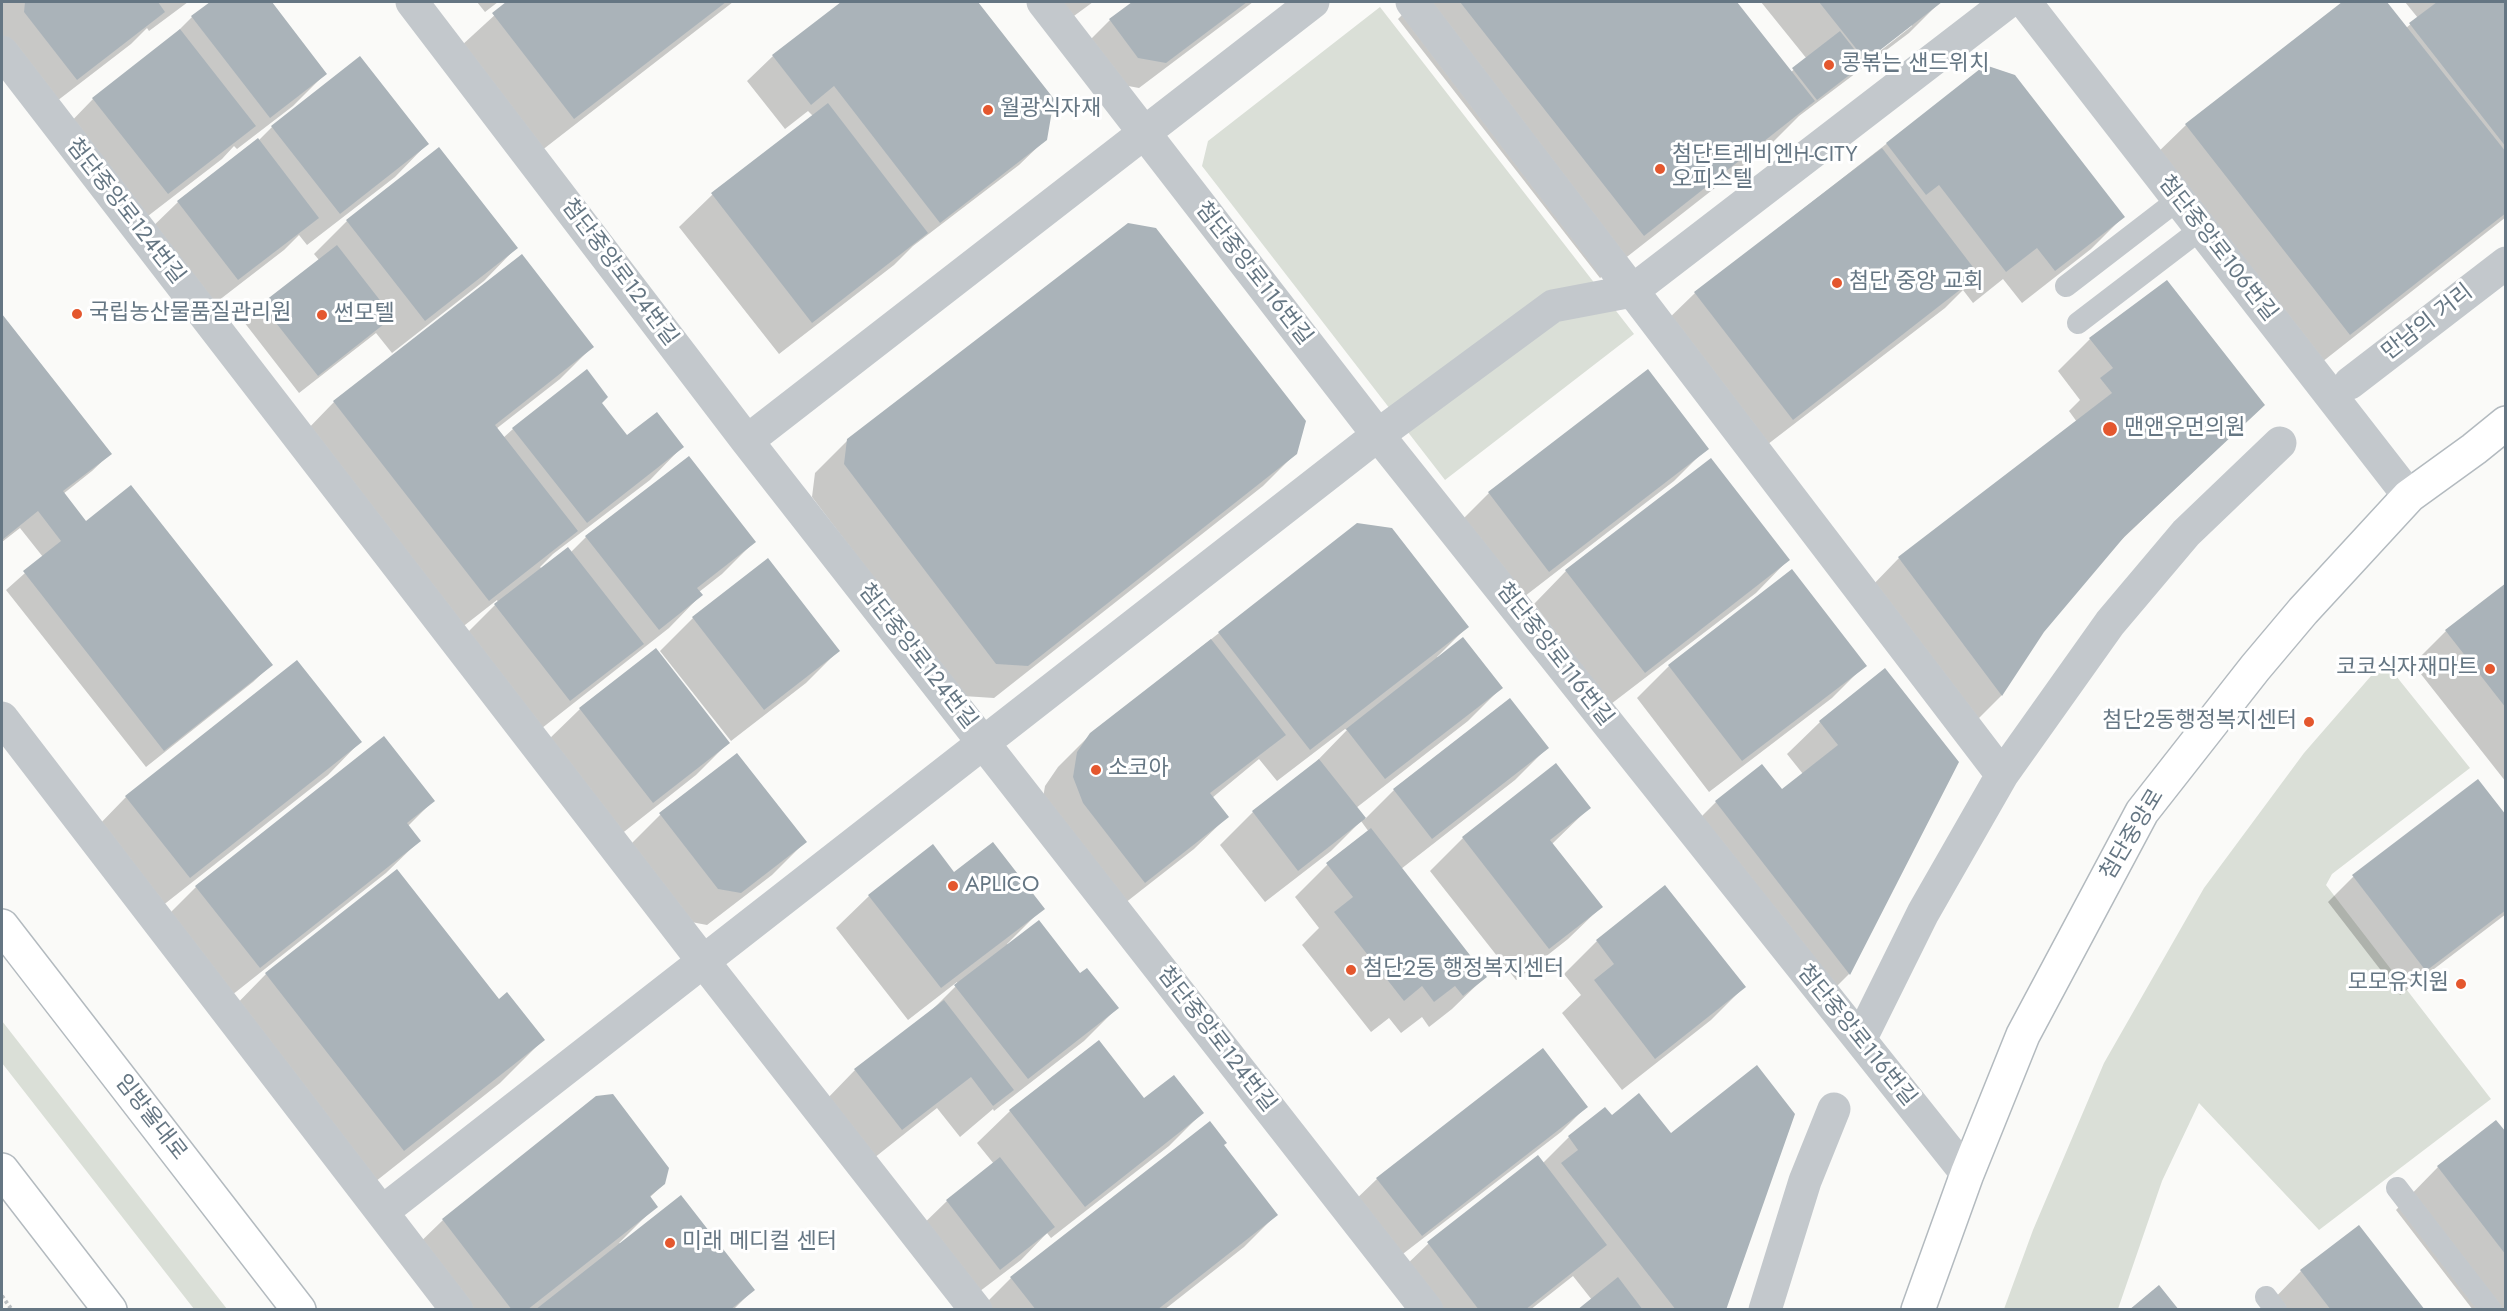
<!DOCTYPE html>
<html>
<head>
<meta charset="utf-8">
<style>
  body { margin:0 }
  #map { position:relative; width:2507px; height:1311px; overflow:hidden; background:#fafaf8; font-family:Jost,sans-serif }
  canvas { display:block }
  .frame { position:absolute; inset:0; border:3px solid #657683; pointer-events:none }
</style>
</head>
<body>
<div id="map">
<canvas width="2507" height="1311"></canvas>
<div class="frame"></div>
</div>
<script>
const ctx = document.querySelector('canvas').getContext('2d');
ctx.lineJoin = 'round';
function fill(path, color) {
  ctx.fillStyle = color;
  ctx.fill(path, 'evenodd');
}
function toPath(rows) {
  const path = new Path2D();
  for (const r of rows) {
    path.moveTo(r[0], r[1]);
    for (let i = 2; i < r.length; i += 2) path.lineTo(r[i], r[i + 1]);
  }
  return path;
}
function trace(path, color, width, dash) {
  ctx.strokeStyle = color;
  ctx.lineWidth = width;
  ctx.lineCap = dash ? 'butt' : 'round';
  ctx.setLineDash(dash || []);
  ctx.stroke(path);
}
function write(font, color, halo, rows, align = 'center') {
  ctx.font = font + ' Jost,"Noto Sans KR",sans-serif';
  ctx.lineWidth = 6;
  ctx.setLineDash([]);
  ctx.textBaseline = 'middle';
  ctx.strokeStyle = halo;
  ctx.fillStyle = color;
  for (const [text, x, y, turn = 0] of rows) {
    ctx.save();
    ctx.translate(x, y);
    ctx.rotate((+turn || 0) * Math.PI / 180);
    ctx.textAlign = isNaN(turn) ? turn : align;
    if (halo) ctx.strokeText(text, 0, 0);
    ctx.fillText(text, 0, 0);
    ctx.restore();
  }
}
const green = toPath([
  [1380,7,1634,334,1445,480,1202,166,1208,141],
  [2384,661,2470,768,2332,874,2326,885,2491,1099,2319,1230,2199,1103,2162,1181,2118,1309,2004,1309,2033,1230,2104,1063,2204,888,2304,753],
  [2,1021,227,1309,194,1309,2,1063]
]);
const shadow = toPath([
  [2,2,188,2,149,31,147,28,131,44,44,111,2,57],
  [213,2,270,2,325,74,293,106,237,149,234,146,222,159,135,226,61,132,93,99,170,39,192,17],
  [477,2,498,2,485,12],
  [509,2,733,2,541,151,461,46],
  [843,2,976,2,1052,100,1046,139,1019,165,913,246,894,265,779,354,679,227,712,195,813,116,808,111,785,129,747,81,773,56],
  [1047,2,1093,2,1063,24],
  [1135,2,1253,2,1139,88,1112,83,1084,46,1110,20],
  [1415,2,1736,2,1791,72,1807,59,1761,2,1940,2,1909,33,1799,116,1771,144,1600,278,1398,19],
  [1912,23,1912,26,1861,66,1859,64],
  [2344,2,2385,2,2406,28,2418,18,2405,2,2506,2,2506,217,2317,366,2153,157,2186,125],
  [1985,67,2123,217,2091,249,2022,303,2003,279,1973,303,1963,290,1945,308,1759,451,1662,325,1695,293],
  [272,127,427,144,395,177,307,245,299,235,284,250,205,311,145,234,178,202,258,141],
  [439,149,516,248,484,281,392,353,376,333,299,393,244,322,262,305,319,260,314,254,347,221],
  [2,316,110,454,92,471,63,494,86,523,271,665,253,682,146,767,6,590,43,557,20,528,2,542],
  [2090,339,2263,405,2115,546,2042,631,2001,696,1969,728,1867,591,1899,558,2077,422,2069,411,2080,400,2058,371],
  [592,347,560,379,496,429,503,438,513,429,600,403,627,437,682,447,650,480,553,554,540,567,542,569,571,552,586,537,688,458,754,542,722,574,699,592,701,595,669,628,537,732,463,637,498,602,497,600,456,632,302,435,334,402],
  [1647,371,1707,448,1674,481,1516,603,1456,526,1489,493],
  [848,440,1296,453,1263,486,994,698,963,696,812,497,815,473],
  [767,560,838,651,806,683,731,741,660,651,693,618],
  [1788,560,1756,593,1611,704,1534,604,1566,571],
  [2506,585,2506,782,2413,664,2446,631],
  [1467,627,1437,657,1501,688,1468,721,1356,808,1365,819,1394,790,1547,748,1515,780,1401,869,1485,977,1452,1009,1429,1027,1422,1017,1401,1033,1389,1018,1371,1032,1302,945,1319,928,1295,897,1327,865,1369,832,1361,821,1331,851,1265,902,1220,845,1253,812,1315,763,1347,730,1345,729,1277,781,1259,759,1212,798,1227,817,1194,849,1111,914,1041,810,1045,786,1058,767,1091,734,1219,633],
  [655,650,728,743,696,775,620,835,547,741,580,709],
  [1865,665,1832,698,1709,792,1637,698,1669,666],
  [1885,671,1849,974,1817,1006,1683,835,1716,802,1762,766,1782,791,1803,774,1787,754,1820,722],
  [360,742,328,775,157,910,94,830,126,797],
  [737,755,805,842,772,875,707,925,686,921,628,847,660,815],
  [1556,765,1589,808,1552,844,1601,907,1568,939,1516,980,1430,871,1463,838],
  [433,801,408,826,419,841,386,873,227,999,164,919,196,887],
  [2506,818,2506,914,2400,995,2328,902,2353,877],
  [954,875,1043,908,1007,944,1117,1008,1084,1041,994,1111,993,1109,960,1137,937,1108,869,1162,823,1103,855,1070,927,1015,958,984,957,982,908,1020,836,928,869,896],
  [1665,887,1744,987,1711,1020,1622,1090,1562,1013,1581,995,1564,974,1597,941],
  [266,974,543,1040,500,1083,361,1193,224,1017],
  [1144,1100,1202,1113,1169,1146,1051,1238,1047,1233,1021,1260,967,1301,914,1233,947,1201,994,1164,977,1143,1010,1111],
  [1586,1107,1561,1132,1395,1260,1351,1204,1377,1179],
  [1605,1109,1725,1310,1579,1310,1592,1300,1573,1276,1530,1310,1434,1310,1402,1269,1428,1244,1538,1158,1542,1164,1569,1137],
  [2506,1135,2506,1310,2473,1310,2396,1210,2438,1167],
  [664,1184,649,1198,656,1206,619,1243,753,1290,733,1310,454,1310,410,1252,443,1220],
  [1276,1215,1244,1247,1164,1310,979,1310,1011,1278],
  [2301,1271,2423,1310,2263,1310]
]);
const building = toPath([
  [25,2,158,2,165,12,77,80,24,12],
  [210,2,272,2,327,74,270,118,191,16],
  [506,2,726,2,574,119,492,13],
  [841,2,978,2,1054,99,1047,140,940,223,834,86,811,105,772,55],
  [1132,2,1247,2,1166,63,1138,58,1109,19],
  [1460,2,1737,2,1815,101,1644,236],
  [1819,2,1942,2,1866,61],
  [2342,2,2387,2,2506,152,2506,213,2350,335,2185,124],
  [2437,2,2506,2,2506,147,2409,23],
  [180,29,256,126,168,194,92,98],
  [1840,31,1865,63,1817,100,1792,68],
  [360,56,429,144,340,214,271,126],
  [1985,65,2015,75,2125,217,2055,271,2037,248,2006,272,1939,185,1926,195,1886,143],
  [828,103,928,233,812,323,711,193],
  [258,138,319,218,238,280,177,201],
  [439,147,518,248,425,321,346,220],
  [1882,148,1979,275,1793,420,1694,292],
  [1128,223,1156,228,1306,421,1297,454,1028,666,996,664,844,464,847,439],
  [337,245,393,317,318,376,261,304],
  [522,254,594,347,495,425,578,531,489,601,333,401],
  [2167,280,2265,405,2125,536,2044,632,2002,696,1898,557,2112,393,2100,378,2113,368,2089,338],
  [2,314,112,454,63,491,86,521,131,485,273,665,164,751,23,571,61,541,38,511,2,540],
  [587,369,608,397,602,403,627,435,657,412,684,447,587,523,512,428],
  [1648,369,1709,449,1549,572,1488,492],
  [689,456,756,542,697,588,703,595,659,630,585,536],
  [1711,458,1790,560,1645,673,1565,570],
  [1357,523,1392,528,1469,627,1310,750,1218,632],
  [568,547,644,644,570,701,494,604],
  [768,558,840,651,764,710,692,617],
  [1792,569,1867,666,1742,761,1668,665],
  [2506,583,2506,708,2445,630],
  [1463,637,1503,688,1385,779,1346,729],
  [1211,639,1286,735,1210,793,1229,817,1145,883,1083,803,1073,777,1077,752,1090,733],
  [656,648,730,743,653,803,579,708],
  [297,660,362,742,190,878,125,796],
  [1885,668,1959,762,1850,975,1715,801,1762,764,1782,789,1838,745,1819,721],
  [1510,698,1549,748,1432,839,1393,789],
  [384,736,435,801,407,823,421,841,260,968,195,886],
  [737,753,807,842,741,893,718,889,659,813],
  [1319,759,1366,818,1298,871,1252,811],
  [1556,763,1591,808,1550,840,1603,907,1549,949,1462,837],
  [2478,779,2506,815,2506,910,2426,971,2352,875],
  [1371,828,1487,977,1463,996,1455,986,1434,1002,1422,986,1404,1001,1334,912,1353,897,1326,863],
  [993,842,1045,909,941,988,868,895,933,844,954,872],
  [397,869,499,999,507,992,545,1040,404,1151,265,973],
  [1665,885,1746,987,1655,1059,1594,980,1614,964,1596,940],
  [1039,920,1080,973,1087,968,1119,1008,1028,1079,954,985],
  [944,1000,1014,1090,993,1106,971,1077,902,1130,854,1069],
  [1099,1040,1144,1098,1174,1075,1204,1113,1085,1207,1009,1110],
  [1543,1048,1588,1107,1422,1236,1376,1178],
  [1757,1065,1795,1114,1726,1310,1676,1310,1561,1163,1578,1150,1568,1136,1605,1107,1612,1115,1639,1093,1671,1133],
  [613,1094,669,1168,665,1184,650,1196,658,1207,527,1310,512,1310,442,1219,596,1096],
  [2496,1120,2506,1132,2506,1255,2437,1166],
  [1210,1121,1227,1143,1224,1145,1278,1215,1157,1310,1036,1310,1010,1277],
  [1538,1155,1607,1245,1525,1310,1479,1310,1427,1242],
  [1000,1157,1055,1227,1000,1270,946,1200],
  [681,1195,755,1290,730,1310,535,1310],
  [2359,1225,2425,1310,2331,1310,2300,1270],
  [1618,1277,1643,1310,1577,1310],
  [2159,1285,2179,1310,2129,1310]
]);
const path = toPath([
  [2,1296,12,1310]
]);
const lane = toPath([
  [2066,286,2179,199],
  [2078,323,2201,229],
  [2397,1188,2491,1310],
  [2266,1297,2276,1310]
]);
const street = toPath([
  [412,2,747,441,1427,1310],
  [1043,2,1378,435,1967,1174],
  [1412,2,2002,775],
  [2025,2,2409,496],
  [2,52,703,961,976,1310],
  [2350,383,2506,263],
  [747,441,1313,2],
  [2,718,457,1310],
  [1865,1030,1923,913,2002,775,2110,623,2186,533,2280,443],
  [382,1212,1378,435,1553,306,1632,291,2008,2],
  [1765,1310,1805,1181,1834,1109]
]);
const secondary = toPath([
  [2,926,299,1310],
  [2,1170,110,1310],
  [1918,1310,1967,1174,2023,1035,2142,812,2255,668,2303,611,2409,496,2474,449,2506,423]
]);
const markers = [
  [1829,65,6,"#e4572e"],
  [988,110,6,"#e4572e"],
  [1660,169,6,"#e4572e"],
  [1837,283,6,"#e4572e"],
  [77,314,6,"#e4572e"],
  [322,315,6,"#e4572e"],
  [2110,429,8,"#e4572e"],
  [2490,669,6,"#e4572e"],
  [2309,722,6,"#e4572e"],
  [1096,770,6,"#e4572e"],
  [953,886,6,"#e4572e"],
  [1351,970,6,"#e4572e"],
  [2461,984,6,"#e4572e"],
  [670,1243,6,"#e4572e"]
];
const poiNames = [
  ["콩볶는 샌드위치",1841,65],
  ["월광식자재",1000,110],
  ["첨단트레비엔H-CITY",1672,156],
  ["오피스텔",1672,181],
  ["첨단 중앙 교회",1849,283],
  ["국립농산물품질관리원",89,314],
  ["썬모텔",334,315],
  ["맨앤우먼의원",2124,429],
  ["코코식자재마트",2478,669,"right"],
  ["첨단2동행정복지센터",2297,722,"right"],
  ["소코아",1108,770],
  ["APLICO",965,886],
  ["첨단2동 행정복지센터",1363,970],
  ["모모유치원",2449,984,"right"],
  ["미래 메디컬 센터",682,1243]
];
const streetNames = [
  ["첨단중앙로124번길",125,212,52],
  ["첨단중앙로106번길",2217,249,52],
  ["첨단중앙로124번길",619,273,53],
  ["첨단중앙로116번길",1253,274,52],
  ["만남의 거리",2428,323,-38],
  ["첨단중앙로116번길",1554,655,52],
  ["첨단중앙로124번길",917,657,52],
  ["첨단중앙로",2133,835,-59],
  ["첨단중앙로116번길",1856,1036,51],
  ["첨단중앙로124번길",1216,1040,52],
  ["임방울대로",150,1118,52]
];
fill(green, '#dadfd7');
fill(shadow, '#0003');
fill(building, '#aab3b9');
trace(secondary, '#b3babf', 36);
trace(path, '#bbbfc2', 4, [3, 3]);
trace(lane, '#c3c8cc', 22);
trace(street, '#c3c8cc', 33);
trace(secondary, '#fff', 33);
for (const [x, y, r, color] of markers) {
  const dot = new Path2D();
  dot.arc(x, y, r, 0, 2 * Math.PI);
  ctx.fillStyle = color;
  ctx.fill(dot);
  trace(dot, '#fff', 2);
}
write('22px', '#657683', '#fff', poiNames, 'left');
write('22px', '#657683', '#fff', streetNames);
</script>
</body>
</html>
